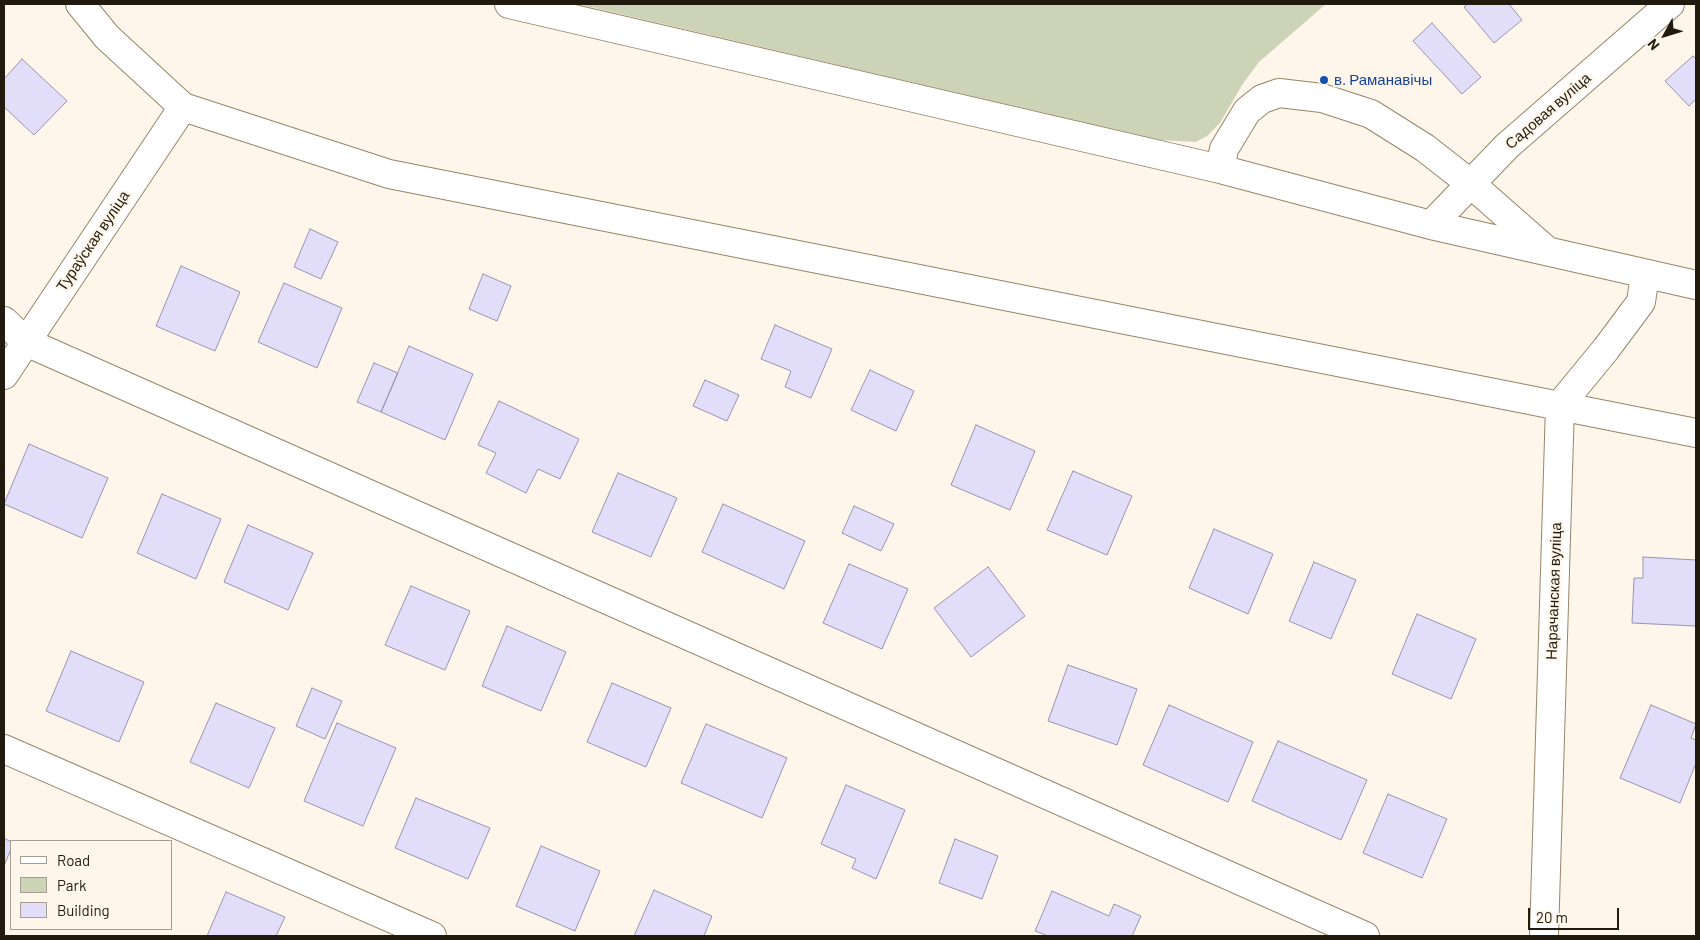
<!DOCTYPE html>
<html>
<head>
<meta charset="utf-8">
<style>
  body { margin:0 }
  #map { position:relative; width:1700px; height:940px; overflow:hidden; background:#fef6ea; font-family:Barlow,sans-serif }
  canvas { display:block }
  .frame { position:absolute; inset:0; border:5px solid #201a0f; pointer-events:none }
  .legend { position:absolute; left:10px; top:840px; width:162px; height:90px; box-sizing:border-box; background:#fef6ea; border:1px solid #a59e92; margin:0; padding:6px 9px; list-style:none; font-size:15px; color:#201a0f }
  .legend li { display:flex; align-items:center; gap:10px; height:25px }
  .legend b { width:25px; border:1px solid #a59e92 }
  .north { position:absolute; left:1640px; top:10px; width:50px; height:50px; -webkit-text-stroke:4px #fef6ea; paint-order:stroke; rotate:231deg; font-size:14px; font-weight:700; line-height:20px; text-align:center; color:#201a0f }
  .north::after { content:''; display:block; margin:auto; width:18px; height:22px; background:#201a0f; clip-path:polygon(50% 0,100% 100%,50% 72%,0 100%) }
  .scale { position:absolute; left:1528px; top:908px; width:91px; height:22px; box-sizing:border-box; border:2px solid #201a0f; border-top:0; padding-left:6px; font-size:15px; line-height:18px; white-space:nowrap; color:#201a0f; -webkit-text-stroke:4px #fef6ea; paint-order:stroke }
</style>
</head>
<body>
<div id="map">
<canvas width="1700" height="940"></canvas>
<div class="frame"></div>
<ul class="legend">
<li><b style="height:6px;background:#fff"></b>Road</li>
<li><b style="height:14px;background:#ccd3b7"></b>Park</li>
<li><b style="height:14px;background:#e2ddf8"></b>Building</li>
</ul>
<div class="north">N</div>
<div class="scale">20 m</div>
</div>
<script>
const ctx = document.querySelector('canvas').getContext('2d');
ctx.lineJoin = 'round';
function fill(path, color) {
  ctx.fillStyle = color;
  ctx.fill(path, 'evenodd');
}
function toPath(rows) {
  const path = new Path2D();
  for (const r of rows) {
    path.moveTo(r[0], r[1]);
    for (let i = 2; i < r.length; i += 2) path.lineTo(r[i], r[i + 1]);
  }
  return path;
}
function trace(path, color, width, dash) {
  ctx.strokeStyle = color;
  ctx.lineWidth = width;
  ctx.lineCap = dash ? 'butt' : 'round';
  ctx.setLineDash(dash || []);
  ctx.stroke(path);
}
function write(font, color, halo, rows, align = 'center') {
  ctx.font = font + ' Barlow,sans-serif';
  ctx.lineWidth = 4.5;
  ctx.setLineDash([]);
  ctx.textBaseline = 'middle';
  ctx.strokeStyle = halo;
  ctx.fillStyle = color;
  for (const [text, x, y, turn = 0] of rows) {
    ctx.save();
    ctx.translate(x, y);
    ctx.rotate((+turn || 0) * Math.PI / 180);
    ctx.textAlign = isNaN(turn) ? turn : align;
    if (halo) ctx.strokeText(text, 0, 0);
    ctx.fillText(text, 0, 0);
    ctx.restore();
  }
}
const green = toPath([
  [578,4,1326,4,1259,62,1242,85,1220,123,1207,136,1196,142,1158,140]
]);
const building = toPath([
  [1468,4,1509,4,1522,20,1494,43,1464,7,1468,4],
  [1432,23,1481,77,1462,94,1413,41,1432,23],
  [1693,56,1696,59,1696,99,1689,106,1665,81,1693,56],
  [22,59,67,101,34,135,4,107,4,79,22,59],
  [310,229,338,242,321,279,294,267,310,229],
  [181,266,240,292,215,351,156,326,181,266],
  [483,274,511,286,497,321,469,309,483,274],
  [284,283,342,308,317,368,258,342,284,283],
  [775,325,832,349,811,398,785,387,791,371,761,359,775,325],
  [409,346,473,374,445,440,381,412,409,346],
  [374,363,398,373,381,412,357,402,374,363],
  [870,370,914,391,896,431,851,410,870,370],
  [705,380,739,395,727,421,693,406,705,380],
  [499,401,579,439,560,479,538,469,526,493,486,473,496,453,478,445,499,401],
  [976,425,1035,451,1010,510,951,485,976,425],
  [29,444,108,478,82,538,4,504,29,444],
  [1073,471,1132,496,1107,555,1047,530,1073,471],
  [618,473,677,498,651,557,592,532,618,473],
  [162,494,221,519,196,579,137,553,162,494],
  [723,504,805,541,784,589,702,552,723,504],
  [854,506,894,524,881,551,842,533,854,506],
  [248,525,313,553,288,610,224,582,248,525],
  [1214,529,1273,554,1248,614,1189,588,1214,529],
  [1643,557,1696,560,1696,626,1632,623,1634,578,1643,578,1643,557],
  [1314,562,1356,580,1331,639,1289,621,1314,562],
  [849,564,908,589,882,649,823,623,849,564],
  [988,567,1025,616,971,657,934,608,988,567],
  [411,586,470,611,445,670,385,645,411,586],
  [1417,614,1476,639,1451,699,1392,674,1417,614],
  [507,626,566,652,541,711,482,686,507,626],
  [71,651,144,682,119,742,46,711,71,651],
  [1068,665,1137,689,1117,745,1048,721,1068,665],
  [612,683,671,708,646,767,587,742,612,683],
  [312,688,342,701,325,739,296,726,312,688],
  [216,703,275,728,249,788,190,762,216,703],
  [1169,705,1253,742,1228,802,1143,765,1169,705],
  [1651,705,1696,724,1691,738,1696,740,1696,763,1680,803,1620,778,1651,705],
  [337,723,396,748,363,826,304,801,337,723],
  [706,724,787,758,762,818,681,783,706,724],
  [1278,741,1367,780,1341,840,1252,801,1278,741],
  [846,785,905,810,876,879,852,868,856,859,821,844,846,785],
  [1388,794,1447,819,1422,878,1363,853,1388,794],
  [416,798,490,828,468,879,395,848,416,798],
  [4,838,11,842,11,849,4,866,4,838],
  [955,839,998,856,982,899,939,883,955,839],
  [541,846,600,871,575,931,516,906,541,846],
  [654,890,712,916,704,936,634,936,654,890],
  [1052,891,1109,916,1114,904,1141,916,1132,936,1048,936,1035,931,1052,891],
  [226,892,285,917,276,936,207,936,226,892]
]);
const minor = toPath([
  [80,4,107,37,183,107,389,174,1696,433],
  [509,4,1220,169,1431,225,1696,285],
  [1220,169,1224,149,1247,111,1262,99,1279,93,1322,98,1371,114,1425,148,1471,184,1545,249],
  [1431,225,1507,146,1670,4],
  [4,321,26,342,1365,936],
  [4,375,183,107],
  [4,749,432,936],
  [1544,936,1560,405,1606,349,1641,302,1645,274]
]);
const markers = [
  [1324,80,5,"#1a4fb4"]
];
const transitNames = [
  ["в. Раманавічы",1334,80]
];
const streetNames = [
  ["Садовая вуліца",1548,111,-41],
  ["Тураўская вуліца",93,241,-56],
  ["Нарачанская вуліца",1554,591,-88]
];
fill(green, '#ccd3b7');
fill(building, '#e2ddf8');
trace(building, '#9893b1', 1);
trace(minor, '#978569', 30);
trace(minor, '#fff', 28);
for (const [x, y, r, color] of markers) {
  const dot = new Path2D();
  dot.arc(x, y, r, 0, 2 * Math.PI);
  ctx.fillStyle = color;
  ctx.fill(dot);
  trace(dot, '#fef6ea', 2);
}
write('15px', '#164399', '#fef6ea', transitNames, 'left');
write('15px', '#201a0f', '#fef6ea', streetNames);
</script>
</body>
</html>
